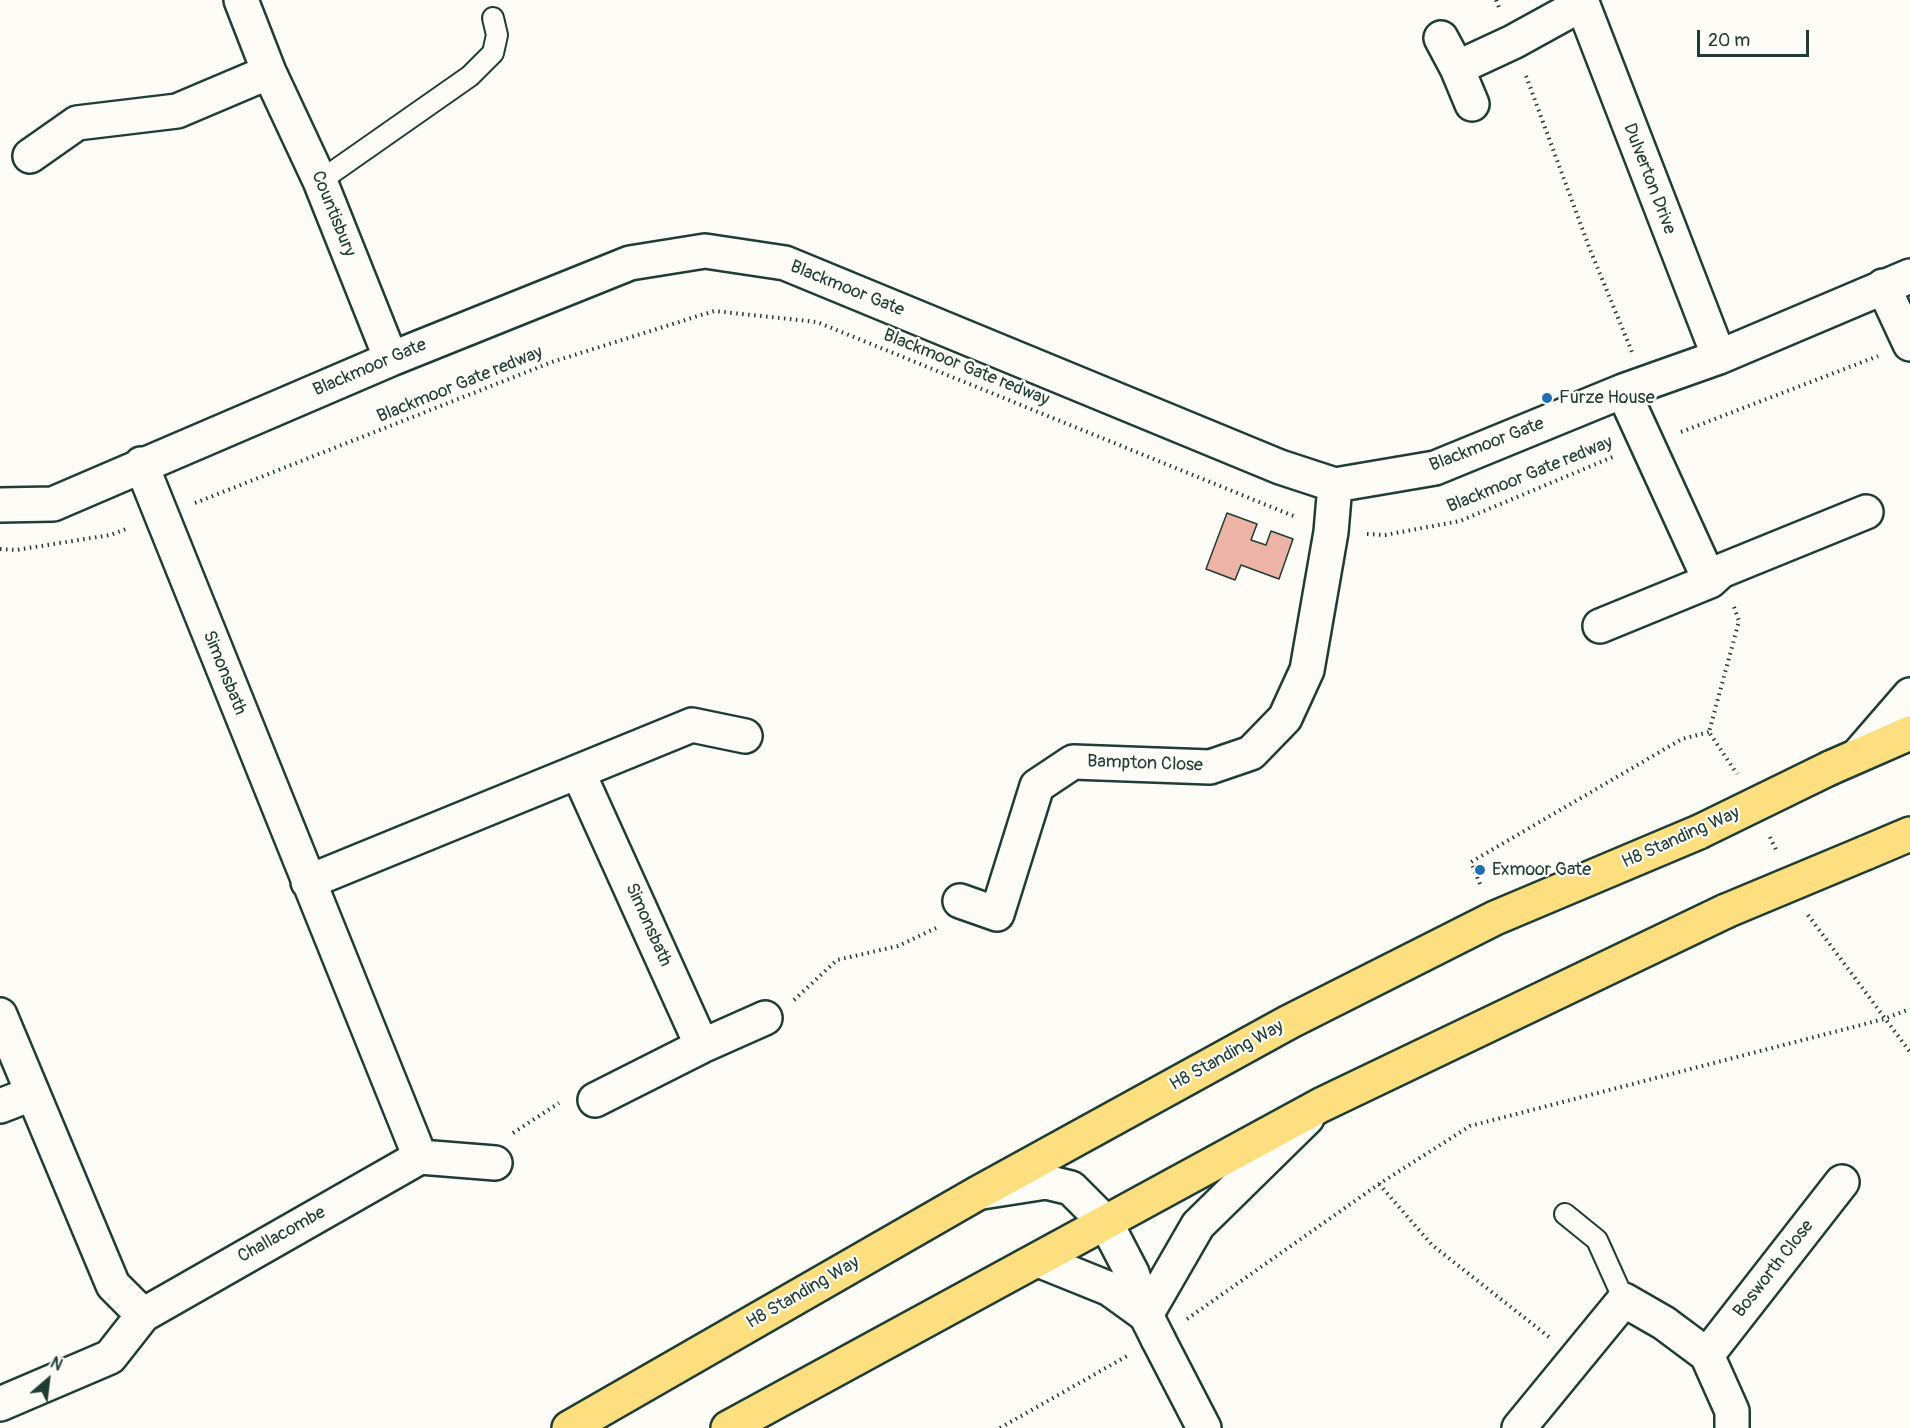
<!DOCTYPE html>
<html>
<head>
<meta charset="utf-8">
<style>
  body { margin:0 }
  #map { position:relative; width:1910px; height:1428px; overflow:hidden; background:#fdfcf7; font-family:Pangolin,sans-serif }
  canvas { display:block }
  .north { position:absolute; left:18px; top:1350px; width:60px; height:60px; -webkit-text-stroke:4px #fdfcf7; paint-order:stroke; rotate:28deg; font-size:16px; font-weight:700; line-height:24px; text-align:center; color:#1f3d34 }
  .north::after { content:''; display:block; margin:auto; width:21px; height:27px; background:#1f3d34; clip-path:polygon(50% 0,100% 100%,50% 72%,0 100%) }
  .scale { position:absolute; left:1697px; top:30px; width:112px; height:27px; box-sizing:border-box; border:3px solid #1f3d34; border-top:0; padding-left:8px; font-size:18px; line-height:21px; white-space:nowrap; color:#1f3d34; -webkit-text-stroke:4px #fdfcf7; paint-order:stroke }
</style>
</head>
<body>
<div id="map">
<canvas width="1910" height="1428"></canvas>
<div class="north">N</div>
<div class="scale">20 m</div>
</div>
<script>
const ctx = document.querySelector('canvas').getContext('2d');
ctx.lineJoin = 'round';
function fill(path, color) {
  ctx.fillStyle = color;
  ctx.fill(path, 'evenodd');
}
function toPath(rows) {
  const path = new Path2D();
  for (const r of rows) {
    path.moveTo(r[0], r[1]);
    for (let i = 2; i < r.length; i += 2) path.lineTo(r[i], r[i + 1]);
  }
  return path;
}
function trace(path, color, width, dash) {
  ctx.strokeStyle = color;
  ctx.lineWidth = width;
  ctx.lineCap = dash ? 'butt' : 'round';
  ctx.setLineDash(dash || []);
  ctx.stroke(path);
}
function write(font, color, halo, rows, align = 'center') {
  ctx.font = font + ' Pangolin,sans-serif';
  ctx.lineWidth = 4.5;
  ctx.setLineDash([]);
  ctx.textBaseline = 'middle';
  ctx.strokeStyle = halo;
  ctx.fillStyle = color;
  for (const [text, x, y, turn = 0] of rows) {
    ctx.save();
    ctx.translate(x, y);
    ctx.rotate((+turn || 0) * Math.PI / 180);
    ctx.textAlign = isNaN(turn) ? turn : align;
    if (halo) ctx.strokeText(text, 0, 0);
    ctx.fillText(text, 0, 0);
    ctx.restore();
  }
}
const building = toPath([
  [1227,513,1257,524,1251,540,1266,545,1271,531,1293,539,1279,579,1241,565,1235,580,1206,569,1227,513]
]);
const path = toPath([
  [1496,0,1500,10],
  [1526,76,1589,247,1632,352],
  [1681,432,1878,356],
  [195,503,552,362,714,311,817,322,1296,517],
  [1367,534,1385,535,1460,521,1615,456],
  [0,549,16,550,110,535,129,528],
  [1734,607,1739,621,1709,732,1737,774],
  [1770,837,1777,852],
  [1480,884,1471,862,1682,739,1709,732],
  [1808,915,1910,1052],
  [794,1000,837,960,898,946,936,928],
  [513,1133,559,1103],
  [1379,1184,1432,1245,1549,1337],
  [1187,1319,1379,1184,1470,1126,1884,1019,1910,1009],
  [1000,1428,1127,1356]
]);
const lane = toPath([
  [320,181,470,76,493,53,497,35,493,18],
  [1565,1214,1597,1240,1624,1300]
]);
const street = toPath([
  [241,0,269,72,320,181,391,359],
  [1581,0,1719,357],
  [1441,38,1457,68,1472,104],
  [1457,68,1513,42,1582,4],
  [30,156,77,123,177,111,269,72],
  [1883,286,1910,344],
  [1623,391,1710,581],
  [141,464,420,1157,495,1163],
  [0,505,53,504,391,359,630,263,705,251,785,263,1280,467,1335,485,1435,468,1623,391,1719,357,1910,276],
  [1600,626,1710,581,1721,571,1866,512],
  [1858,755,1910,695],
  [578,772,702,1046],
  [308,882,692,725,745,736],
  [960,901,997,914,1037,786,1073,762,1210,767,1251,753,1285,718,1307,670,1331,532,1335,485],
  [0,1015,113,1285,143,1315],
  [595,1100,702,1046,765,1018],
  [0,1106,31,1094],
  [982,1192,1046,1182,1071,1188,1106,1223,1132,1273,1146,1315],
  [1038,1260,1110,1289,1146,1315],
  [1146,1315,1198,1225,1307,1118],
  [1158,1339,1204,1428],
  [1707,1355,1842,1182],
  [0,1404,110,1357,143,1315,420,1157],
  [1519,1428,1624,1300,1664,1323,1707,1355,1732,1411,1732,1428]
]);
const secondary = toPath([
  [1146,1315,1158,1339]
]);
const highway = toPath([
  [1830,768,1910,733],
  [1865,853,1910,834],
  [569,1428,978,1193,1289,1022,1495,918,1699,832],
  [728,1428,1321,1105,1726,911]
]);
const highwayBridge = toPath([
  [1699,832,1830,768],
  [1726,911,1865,853]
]);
const markers = [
  [1547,398,6,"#1f6fb2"],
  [1480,870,6,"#1f6fb2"]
];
const streetNames = [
  ["Dulverton Drive",1649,179,69],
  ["Countisbury",333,214,68],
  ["Blackmoor Gate",847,289,22],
  ["Blackmoor Gate",370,368,-23],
  ["Blackmoor Gate redway",966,368,22],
  ["Blackmoor Gate redway",460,385,-22],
  ["Blackmoor Gate",1487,445,-21],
  ["Blackmoor Gate redway",1530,475,-22],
  ["Simonsbath",224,673,68],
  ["Bampton Close",1145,764,2],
  ["H8 Standing Way",1681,838,-24],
  ["Simonsbath",648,925,66],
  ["H8 Standing Way",1227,1056,-29],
  ["Challacombe",282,1235,-29],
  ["Bosworth Close",1774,1269,-52],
  ["H8 Standing Way",803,1293,-30]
];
const poiNames = [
  ["Furze House",1559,398],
  ["Exmoor Gate",1492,870]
];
fill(building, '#edb3a6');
trace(building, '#1f3d34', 1.5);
trace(lane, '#1f3d34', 24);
trace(street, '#1f3d34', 38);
trace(secondary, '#1f3d34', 38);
trace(highway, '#1f3d34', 38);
trace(path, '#1f3d34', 4, [1.5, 4.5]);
trace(lane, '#fdfcf7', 20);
trace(street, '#fdfcf7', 33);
trace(secondary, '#fdfcf7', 33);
trace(highway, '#fedf80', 33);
trace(highwayBridge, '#1f3d34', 38, []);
trace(highwayBridge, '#fedf80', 33);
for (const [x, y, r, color] of markers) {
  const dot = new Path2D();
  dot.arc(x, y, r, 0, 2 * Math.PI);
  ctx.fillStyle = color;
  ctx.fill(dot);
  trace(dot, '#fdfcf7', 2);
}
write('18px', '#1f3d34', '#fdfcf7', streetNames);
write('18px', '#1f3d34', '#fdfcf7', poiNames, 'left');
</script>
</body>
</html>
